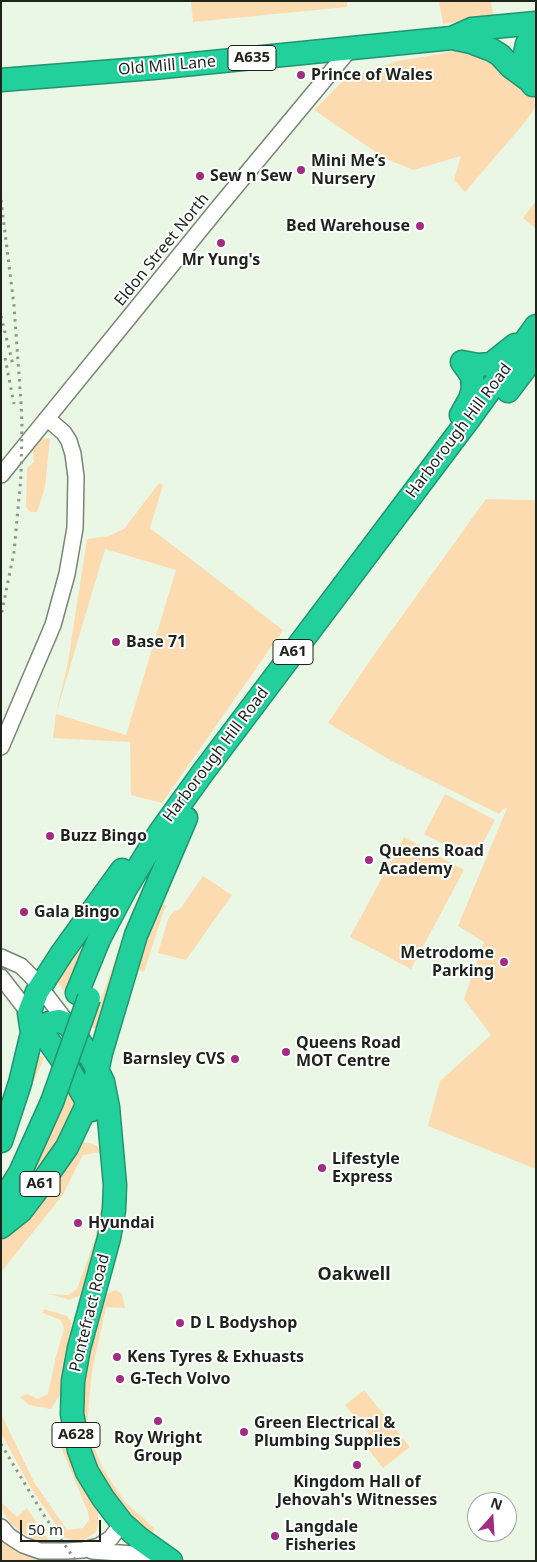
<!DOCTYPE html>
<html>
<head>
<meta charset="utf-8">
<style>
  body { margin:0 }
  #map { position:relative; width:537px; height:1562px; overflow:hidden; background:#eaf7e4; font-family:"Noto Sans",sans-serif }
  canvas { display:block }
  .frame { position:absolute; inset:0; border:2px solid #1e231c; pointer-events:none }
  .north { position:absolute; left:467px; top:1492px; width:50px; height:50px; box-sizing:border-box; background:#fff; border:1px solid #a5a7a4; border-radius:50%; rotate:19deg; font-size:14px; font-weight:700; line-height:20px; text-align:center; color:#1e231c }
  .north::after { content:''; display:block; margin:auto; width:18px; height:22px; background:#a32c83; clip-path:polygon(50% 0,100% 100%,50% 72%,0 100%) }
  .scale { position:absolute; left:20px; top:1520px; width:81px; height:22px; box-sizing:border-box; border:2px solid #1e231c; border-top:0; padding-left:6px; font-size:15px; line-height:18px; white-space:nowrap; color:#1e231c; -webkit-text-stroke:4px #fff; paint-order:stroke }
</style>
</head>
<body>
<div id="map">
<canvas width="537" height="1562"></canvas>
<div class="frame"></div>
<div class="north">N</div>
<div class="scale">50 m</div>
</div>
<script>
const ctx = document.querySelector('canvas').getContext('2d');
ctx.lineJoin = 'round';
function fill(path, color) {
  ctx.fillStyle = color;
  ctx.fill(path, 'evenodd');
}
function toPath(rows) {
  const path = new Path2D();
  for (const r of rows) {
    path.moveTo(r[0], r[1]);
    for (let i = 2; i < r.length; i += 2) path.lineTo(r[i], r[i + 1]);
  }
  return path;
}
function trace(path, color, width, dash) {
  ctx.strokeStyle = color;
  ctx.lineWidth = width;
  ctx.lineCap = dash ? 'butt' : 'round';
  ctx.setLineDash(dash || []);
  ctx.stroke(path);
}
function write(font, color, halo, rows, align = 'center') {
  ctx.font = font + ' "Noto Sans",sans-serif';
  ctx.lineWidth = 4;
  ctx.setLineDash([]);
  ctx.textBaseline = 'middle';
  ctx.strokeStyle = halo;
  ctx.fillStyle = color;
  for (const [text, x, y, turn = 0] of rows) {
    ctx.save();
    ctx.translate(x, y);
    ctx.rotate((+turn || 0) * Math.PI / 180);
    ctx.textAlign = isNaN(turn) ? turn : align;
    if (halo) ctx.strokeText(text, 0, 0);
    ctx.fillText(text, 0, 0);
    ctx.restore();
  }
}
const green = toPath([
  [191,1,347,1,347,7,193,22],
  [439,1,491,1,494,18,443,24],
  [467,48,500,60,534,98,535,106,533,111,526,121,465,192,454,180,461,156,414,170,386,159,314,110,345,79,398,61,440,54],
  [536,201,536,229,523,218],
  [50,438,45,487,37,512,30,512,26,507,27,468,34,462,33,451,42,439],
  [159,483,163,485,150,528,283,630,162,803,131,795,130,742,53,738,56,714,68,662,87,539,109,536,124,529],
  [105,549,176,570,126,735,56,714],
  [486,499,536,500,536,1169,428,1126,440,1081,491,1035,464,999,484,942,458,926,507,808,503,809,499,814,390,760,328,723,371,659],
  [445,794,495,820,474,860,424,834],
  [404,837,464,870,411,969,350,937],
  [203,876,232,895,186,960,158,953,168,919,172,913,180,909],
  [159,903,167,906,164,910,144,972,140,971,138,966],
  [100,914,65,993,56,979],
  [124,935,101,1030,91,1027],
  [34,1055,44,1057,5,1152],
  [67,1090,78,1106,57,1150,11,1209],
  [77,1141,93,1144,98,1147,100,1152,101,1152,105,1193,102,1222,82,1295,69,1300,50,1294,68,1295,77,1289,95,1239,103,1195,100,1152,83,1155,62,1196,1,1272,1,1237],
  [116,1290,122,1294,125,1308,106,1307,92,1371,87,1424,89,1434,103,1469,125,1502,154,1528,153,1537,119,1507,98,1473,89,1450,82,1424,85,1359,101,1300,108,1293],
  [44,1309,67,1316,72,1323,64,1359,60,1395,51,1409,29,1405,20,1397,27,1394,38,1399,48,1394,56,1356,64,1329,61,1320,43,1313],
  [364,1390,410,1447,383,1468,368,1449,375,1442,345,1405],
  [1,1414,34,1482,67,1530,83,1528,89,1520,88,1512,61,1447,54,1422,63,1428,79,1481,98,1512,98,1526,96,1532,81,1542,65,1538,31,1488,1,1433],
  [1,1502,17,1517,27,1508,49,1541,36,1540,23,1533,10,1523,1,1507],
  [1,1541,4,1544,20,1554,41,1558,62,1559,63,1561,1,1561]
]);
const minor = toPath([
  [1,475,218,208,350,49],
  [1,747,53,625,67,574,75,528,76,477,73,454,69,441,64,433,48,419],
  [1,957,21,966,33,978,69,1025],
  [1,977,29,1013],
  [1,1527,9,1536,23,1545,40,1551,66,1551,83,1550,99,1546,111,1538,122,1523],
  [92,1551,161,1556]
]);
const highway = toPath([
  [452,38,472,29,536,23],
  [1,80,153,68,452,38,471,42,492,50,500,55,511,67,530,81],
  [533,85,530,81,525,67,524,59,527,44,536,31],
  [462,362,478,365,491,364,515,345],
  [508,391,536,354],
  [461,415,470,399,473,389,472,376,462,362],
  [77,993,99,939,126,888,160,832,204,771,469,419,536,326],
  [32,1018,68,1068,92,1110],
  [32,1033,49,1023,59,1021,69,1025,85,1050,92,1059,103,1082,108,1107,115,1185,114,1210,109,1238,79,1348,73,1381,72,1414,79,1450,87,1472,103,1498,122,1523,140,1539,171,1561],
  [1,1141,20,1083,32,1033,29,1013,37,992,62,953,122,870],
  [1,1203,20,1173,52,1102],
  [1,1227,21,1211,34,1194,67,1147,85,1109,95,1081,101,1053,136,935,186,818]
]);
const rail = toPath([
  [1,200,14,306,21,402,22,427,21,476,14,552,1,616],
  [1,316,13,365],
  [5,358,14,404],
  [1,1444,43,1514,76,1561]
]);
const highwayBridge = toPath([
  [52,1102,89,998]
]);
const markers = [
  [301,75,5,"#a32c83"],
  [301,170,5,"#a32c83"],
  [200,176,5,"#a32c83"],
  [420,226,5,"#a32c83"],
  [221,243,5,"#a32c83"],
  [116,642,5,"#a32c83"],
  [50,836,5,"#a32c83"],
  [369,860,5,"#a32c83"],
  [24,912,5,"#a32c83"],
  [504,962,5,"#a32c83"],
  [286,1052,5,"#a32c83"],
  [235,1059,5,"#a32c83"],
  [322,1168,5,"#a32c83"],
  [78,1223,5,"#a32c83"],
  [180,1323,5,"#a32c83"],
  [117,1357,5,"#a32c83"],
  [120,1379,5,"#a32c83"],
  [158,1421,5,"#a32c83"],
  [244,1432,5,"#a32c83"],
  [357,1465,5,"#a32c83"],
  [275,1536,5,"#a32c83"]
];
const shields = [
  [252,58,48],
  [293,652,40],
  [40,1184,40],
  [76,1435,48]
];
const shieldNames = [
  ["A635",252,58],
  ["A61",293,652],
  ["A61",40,1184],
  ["A628",76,1435]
];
const streetNames = [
  ["Old Mill Lane",167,66,-5],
  ["Eldon Street North",162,250,-51],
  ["Harborough Hill Road",459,431,-53],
  ["Harborough Hill Road",216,755,-53],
  ["Pontefract Road",90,1313,-76]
];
const poiNames = [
  ["Prince of Wales",311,75],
  ["Mini Me’s",311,161],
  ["Nursery",311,179],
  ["Sew n Sew",210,176],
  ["Bed Warehouse",410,226,"right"],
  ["Mr Yung's",221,260,"center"],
  ["Base 71",126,642],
  ["Buzz Bingo",60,836],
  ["Queens Road",379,851],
  ["Academy",379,869],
  ["Gala Bingo",34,912],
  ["Metrodome",494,953,"right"],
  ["Parking",494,971,"right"],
  ["Queens Road",296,1043],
  ["MOT Centre",296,1061],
  ["Barnsley CVS",225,1059,"right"],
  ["Lifestyle",332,1159],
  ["Express",332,1177],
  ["Hyundai",88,1223],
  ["D L Bodyshop",190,1323],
  ["Kens Tyres & Exhuasts",127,1357],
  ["G-Tech Volvo",130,1379],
  ["Green Electrical &",254,1423],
  ["Plumbing Supplies",254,1441],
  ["Roy Wright",158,1438,"center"],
  ["Group",158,1456,"center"],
  ["Kingdom Hall of",357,1482,"center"],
  ["Jehovah's Witnesses",357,1500,"center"],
  ["Langdale",285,1527],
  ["Fisheries",285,1545]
];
const neighbourhoodNames = [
  ["Oakwell",354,1275]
];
fill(green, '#fcdbb1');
trace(minor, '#7a8675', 18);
trace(highway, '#21936f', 25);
trace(minor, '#fff', 15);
trace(highway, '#22d09c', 22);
trace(rail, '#8c9588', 3, [2.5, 5]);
trace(highwayBridge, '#21936f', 25, []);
trace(highwayBridge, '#22d09c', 22);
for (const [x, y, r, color] of markers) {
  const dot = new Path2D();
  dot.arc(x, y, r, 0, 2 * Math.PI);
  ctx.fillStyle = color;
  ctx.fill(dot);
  trace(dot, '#fff', 2);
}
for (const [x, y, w] of shields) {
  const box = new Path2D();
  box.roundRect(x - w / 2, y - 12.5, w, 25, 4);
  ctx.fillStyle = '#fff';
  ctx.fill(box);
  trace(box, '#1e231c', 1);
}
write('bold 15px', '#1e231c', null, shieldNames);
write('16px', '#1e231c', '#fff', streetNames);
write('bold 16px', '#1e231c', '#fff', poiNames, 'left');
write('bold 18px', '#1e231c', '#fff', neighbourhoodNames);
</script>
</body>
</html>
